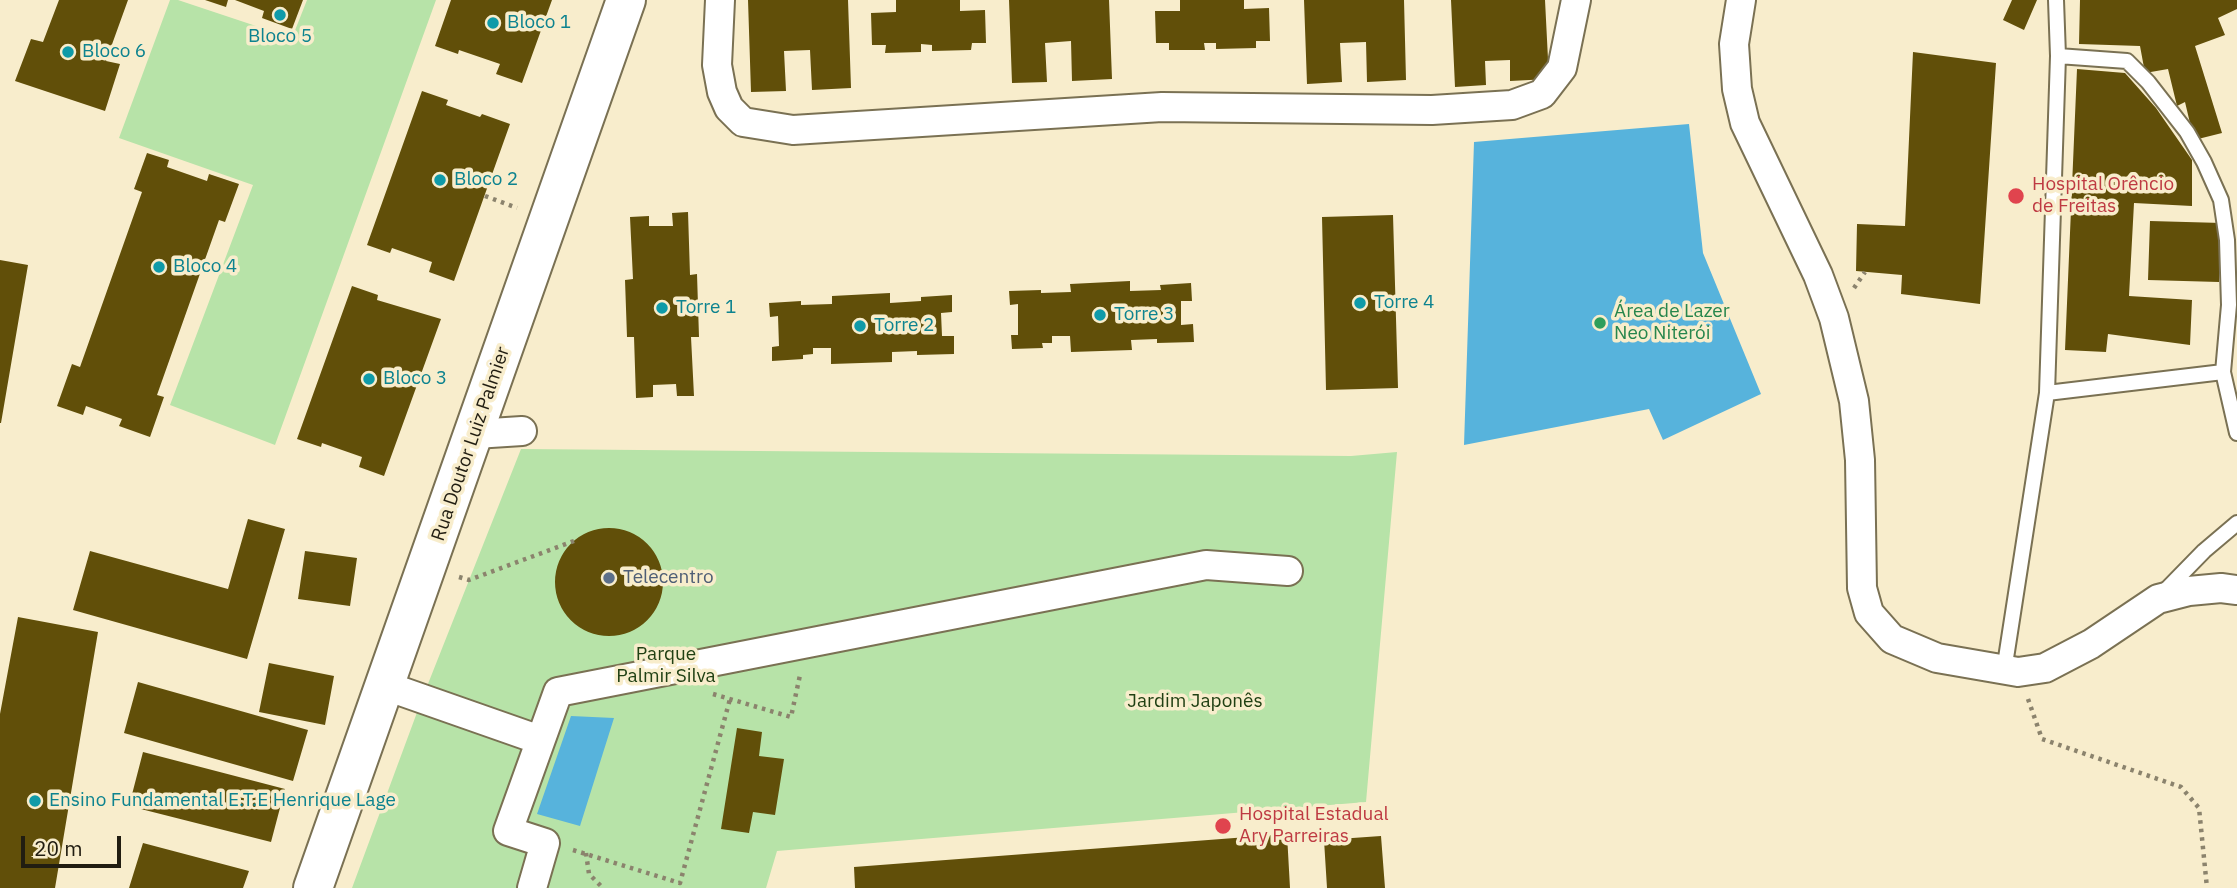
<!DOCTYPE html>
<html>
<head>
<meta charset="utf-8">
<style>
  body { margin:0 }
  #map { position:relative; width:2237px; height:888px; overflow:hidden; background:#f8edcc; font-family:"IBM Plex Sans",sans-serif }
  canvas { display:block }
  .scale { position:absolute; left:21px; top:836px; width:100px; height:32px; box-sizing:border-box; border:4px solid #211d11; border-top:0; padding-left:9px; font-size:21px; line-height:24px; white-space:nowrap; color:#211d11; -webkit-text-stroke:5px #f8edcc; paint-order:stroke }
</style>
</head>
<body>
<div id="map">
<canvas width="2237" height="888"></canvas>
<div class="scale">20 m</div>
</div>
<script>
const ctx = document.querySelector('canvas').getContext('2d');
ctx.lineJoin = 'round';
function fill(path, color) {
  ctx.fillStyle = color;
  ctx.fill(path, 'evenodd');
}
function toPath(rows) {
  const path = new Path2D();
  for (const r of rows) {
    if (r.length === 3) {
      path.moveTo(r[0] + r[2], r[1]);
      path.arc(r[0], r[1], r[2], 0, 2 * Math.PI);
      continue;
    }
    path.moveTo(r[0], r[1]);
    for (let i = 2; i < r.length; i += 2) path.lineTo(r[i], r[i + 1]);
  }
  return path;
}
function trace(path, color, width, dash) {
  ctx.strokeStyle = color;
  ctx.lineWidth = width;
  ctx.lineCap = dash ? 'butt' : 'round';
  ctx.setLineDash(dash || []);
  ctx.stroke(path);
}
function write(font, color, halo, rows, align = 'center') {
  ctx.font = font + ' "IBM Plex Sans",sans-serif';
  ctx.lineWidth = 7;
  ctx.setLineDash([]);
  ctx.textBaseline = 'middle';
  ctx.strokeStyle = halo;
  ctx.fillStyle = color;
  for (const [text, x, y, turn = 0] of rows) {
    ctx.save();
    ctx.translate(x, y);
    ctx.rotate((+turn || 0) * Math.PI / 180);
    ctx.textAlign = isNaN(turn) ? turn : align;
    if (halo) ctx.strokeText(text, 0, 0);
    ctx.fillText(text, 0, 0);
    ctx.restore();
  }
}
const green = toPath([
  [170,0,178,0,292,38,307,0,436,0,275,445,170,405,253,185,119,138],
  [521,449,1351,456,1397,452,1366,802,777,851,766,888,352,888,422,699]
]);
const water = toPath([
  [1689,124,1703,253,1761,394,1663,440,1649,409,1464,445,1474,142],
  [571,716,614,718,580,826,537,814]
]);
const building = toPath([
  [59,0,128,0,106,61,120,64,105,111,15,81,31,39,43,42],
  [205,0,228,0,226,7],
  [235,0,303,0,292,29,262,18,264,11],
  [451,0,552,0,522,83,496,74,500,64,459,50,458,54,435,46],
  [748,0,848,0,851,88,812,90,810,50,784,51,786,91,751,92],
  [896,0,960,0,960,11,985,10,986,43,972,43,971,50,932,51,932,45,921,44,921,52,885,53,886,45,872,45,871,13,896,12],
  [1009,0,1109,0,1112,79,1072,81,1071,41,1045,43,1047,82,1012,83],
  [1180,0,1244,0,1244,9,1269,8,1270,41,1256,41,1256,48,1216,49,1216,43,1204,43,1205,50,1169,50,1169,43,1156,43,1155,11,1180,11],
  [1304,0,1404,0,1406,80,1367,82,1366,42,1340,43,1342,82,1307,84],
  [1451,0,1545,0,1549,79,1510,81,1510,60,1485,61,1486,85,1455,87],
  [2012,0,2037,0,2024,30,2003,20],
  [2080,0,2237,0,2237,9,2218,18,2225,35,2195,46,2222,133,2194,140,2185,102,2177,106,2168,69,2145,73,2140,46,2079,44],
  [1913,52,1996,63,1980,304,1901,294,1902,275,1856,271,1857,224,1905,226],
  [2077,69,2125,73,2156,108,2192,160,2192,206,2134,203,2129,296,2192,300,2190,345,2108,334,2106,352,2065,350],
  [422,91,448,100,446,105,480,117,482,114,510,124,454,281,429,272,432,262,392,248,390,253,367,245],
  [147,153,169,160,167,167,207,181,209,174,239,184,225,222,219,220,157,395,164,397,150,437,119,426,122,419,86,406,83,415,57,406,72,364,80,367,142,192,134,189],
  [688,212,690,275,697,274,699,337,691,337,694,396,677,396,676,384,653,385,653,397,636,398,634,337,627,337,625,280,633,279,630,217,649,216,649,226,673,226,672,213],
  [1393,215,1398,388,1326,390,1322,217],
  [2150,221,2222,223,2219,282,2148,280],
  [0,260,28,265,1,423,0,423],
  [1130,281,1130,291,1161,290,1160,285,1191,283,1192,301,1181,301,1181,325,1193,324,1194,342,1157,343,1157,339,1131,340,1132,350,1071,352,1070,336,1052,336,1052,343,1042,343,1043,348,1012,349,1011,335,1018,335,1018,304,1010,305,1009,291,1041,290,1041,293,1071,292,1070,284],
  [352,286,378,295,377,300,441,319,384,476,359,467,362,457,322,443,321,447,297,439],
  [890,293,890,303,921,301,921,297,952,295,952,312,941,313,942,336,954,336,954,354,917,355,917,351,892,352,892,362,831,364,831,348,813,348,813,354,803,355,803,359,772,361,772,347,779,346,778,316,770,317,769,303,801,301,801,305,832,304,832,296],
  [248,519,285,529,247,659,73,610,90,551,228,589],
  [609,582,54],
  [305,551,357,558,350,606,298,599],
  [18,617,98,632,55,888,0,888,0,714],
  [269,663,334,676,325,725,259,712],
  [138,682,308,730,293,781,124,733],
  [737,728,762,732,759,756,784,759,775,815,753,812,749,833,721,829],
  [143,752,285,789,271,842,129,806],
  [1287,834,1290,888,855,888,854,867],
  [1381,836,1385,888,1327,888,1324,840],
  [143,843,249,871,243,888,129,888]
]);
const path = toPath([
  [485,196,517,208],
  [1854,288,1865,272],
  [459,577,469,580,574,541],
  [713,694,791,717,800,675],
  [2028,699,2042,739,2181,787,2199,808,2207,888],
  [573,850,680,883,730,699],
  [586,853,589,874,603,888]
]);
const lane = toPath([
  [2056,0,2058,56,2127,61,2148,82,2187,132,2204,162,2221,200,2227,240,2229,305,2223,372,2237,433],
  [2047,393,2223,372],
  [2163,593,2204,551,2237,523],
  [2004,671,2047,393,2058,56]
]);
const street = toPath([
  [720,0,717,65,722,92,729,108,743,122,793,130,1162,107,1432,110,1512,105,1542,94,1562,68,1576,0],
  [1741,0,1734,44,1737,89,1745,123,1818,275,1834,318,1854,401,1860,460,1862,588,1869,613,1892,639,1937,658,2018,672,2045,668,2091,644,2158,599,2189,591,2221,588,2237,590],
  [475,434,522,431],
  [386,686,540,740],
  [532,888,545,843,508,831,558,692,1206,565,1288,571]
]);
const secondary = toPath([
  [313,888,626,0]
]);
const markers = [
  [280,15,7,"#0f9aa8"],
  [493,23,7,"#0f9aa8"],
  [68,52,7,"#0f9aa8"],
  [440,180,7,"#0f9aa8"],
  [2016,196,9,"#e0444e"],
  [159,267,7,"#0f9aa8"],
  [1360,303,7,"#0f9aa8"],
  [662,308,7,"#0f9aa8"],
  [1100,315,7,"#0f9aa8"],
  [1600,323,7,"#2e9e5b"],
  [860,326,7,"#0f9aa8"],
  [369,379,7,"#0f9aa8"],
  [609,578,7,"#5c6f8a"],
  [35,801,7,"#0f9aa8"],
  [1223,826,9,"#e0444e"]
];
const cultureNames = [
  ["Bloco 1",507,23],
  ["Bloco 5",280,37,"center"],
  ["Bloco 6",82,52],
  ["Bloco 2",454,180],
  ["Bloco 4",173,267],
  ["Torre 4",1374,303],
  ["Torre 1",676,308],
  ["Torre 3",1114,315],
  ["Torre 2",874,326],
  ["Bloco 3",383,379],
  ["Ensino Fundamental E.T.E Henrique Lage",49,801]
];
const healthNames = [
  ["Hospital Orêncio",2032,185],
  ["de Freitas",2032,207],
  ["Hospital Estadual",1239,815],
  ["Ary Parreiras",1239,837]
];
const leisureNames = [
  ["Área de Lazer",1614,312],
  ["Neo Niterói",1614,334]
];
const streetNames = [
  ["Rua Doutor Luiz Palmier",471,444,-71]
];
const serviceNames = [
  ["Telecentro",623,578]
];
const parkNames = [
  ["Parque",666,655],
  ["Palmir Silva",666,677],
  ["Jardim Japonês",1195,702]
];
fill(green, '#b7e3a8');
fill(water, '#57b3dc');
fill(building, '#614f09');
trace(lane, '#7a7153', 18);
trace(street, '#7a7153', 32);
trace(secondary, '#7a7153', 42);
trace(path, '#8b836d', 4.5, [3.5, 5]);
trace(lane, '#fff', 14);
trace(street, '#fff', 28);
trace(secondary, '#fff', 38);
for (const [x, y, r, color] of markers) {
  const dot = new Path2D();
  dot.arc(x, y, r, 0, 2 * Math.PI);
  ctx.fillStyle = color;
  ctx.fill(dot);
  trace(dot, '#f8edcc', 2.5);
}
write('19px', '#0d838f', '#f8edcc', cultureNames, 'left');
write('19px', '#be3a42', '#f8edcc', healthNames, 'left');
write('19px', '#27864d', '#f8edcc', leisureNames, 'left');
write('19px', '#211d11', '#f8edcc', streetNames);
write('19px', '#4e5e75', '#f8edcc', serviceNames, 'left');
write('19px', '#204013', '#f8edcc', parkNames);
</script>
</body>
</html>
